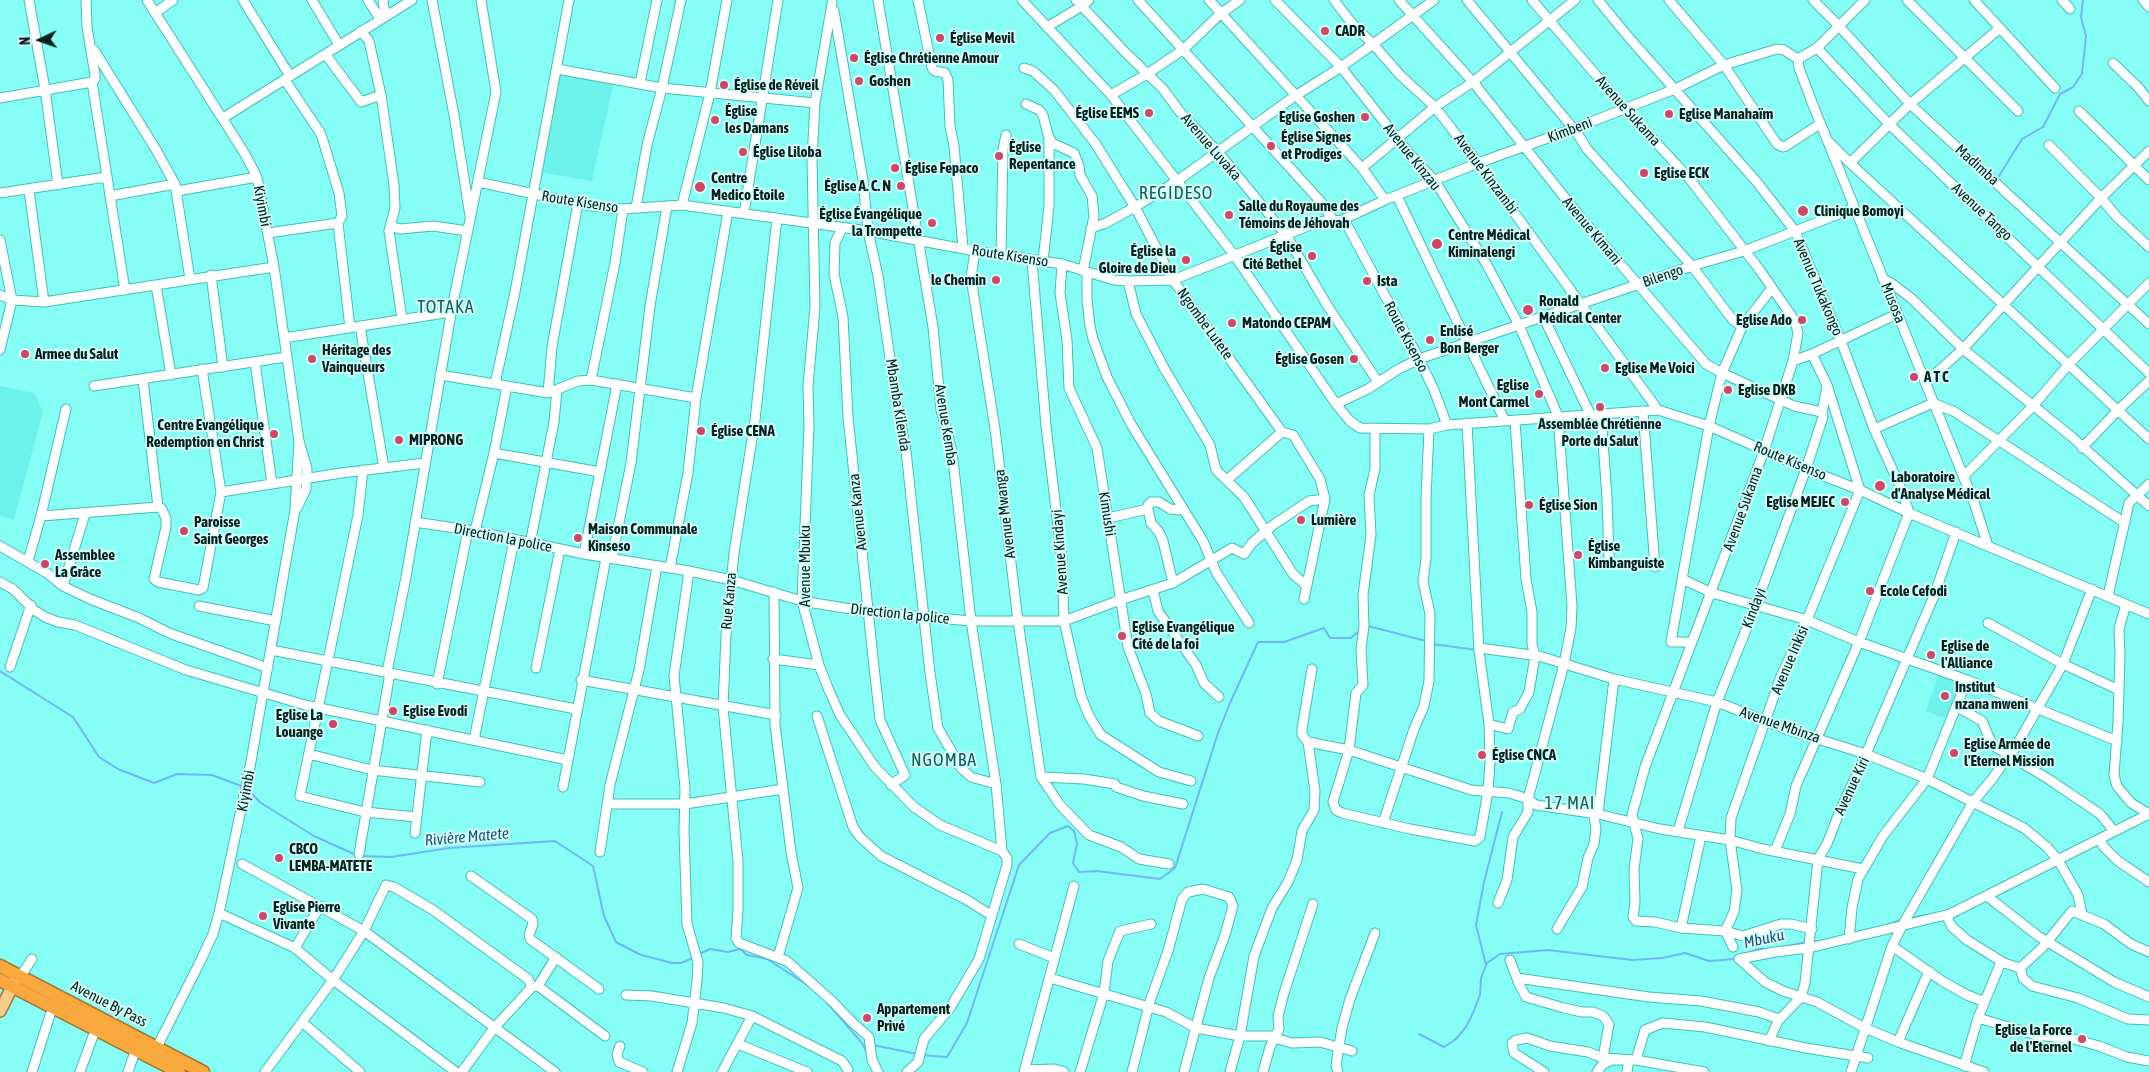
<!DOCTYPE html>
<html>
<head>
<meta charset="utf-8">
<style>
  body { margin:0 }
  #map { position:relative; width:2149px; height:1072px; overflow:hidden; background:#86fef6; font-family:"Asap Condensed",sans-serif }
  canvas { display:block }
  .north { position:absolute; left:15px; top:15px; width:50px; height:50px; -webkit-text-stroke:4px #d3fefa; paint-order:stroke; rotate:267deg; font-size:14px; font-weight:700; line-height:20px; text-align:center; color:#05201f }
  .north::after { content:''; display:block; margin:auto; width:18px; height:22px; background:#05201f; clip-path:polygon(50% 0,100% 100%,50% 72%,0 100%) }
</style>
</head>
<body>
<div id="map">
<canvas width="2149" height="1072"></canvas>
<div class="north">N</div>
</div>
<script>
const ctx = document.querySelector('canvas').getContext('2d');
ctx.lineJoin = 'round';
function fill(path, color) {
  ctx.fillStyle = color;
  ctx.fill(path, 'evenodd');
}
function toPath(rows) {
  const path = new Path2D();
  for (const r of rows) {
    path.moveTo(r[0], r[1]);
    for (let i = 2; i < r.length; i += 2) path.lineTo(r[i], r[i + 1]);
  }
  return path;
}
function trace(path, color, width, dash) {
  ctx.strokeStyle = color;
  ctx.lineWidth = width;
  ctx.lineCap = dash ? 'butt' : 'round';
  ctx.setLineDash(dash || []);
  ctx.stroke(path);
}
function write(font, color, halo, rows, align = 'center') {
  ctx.font = font + ' "Asap Condensed",sans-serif';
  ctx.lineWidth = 4;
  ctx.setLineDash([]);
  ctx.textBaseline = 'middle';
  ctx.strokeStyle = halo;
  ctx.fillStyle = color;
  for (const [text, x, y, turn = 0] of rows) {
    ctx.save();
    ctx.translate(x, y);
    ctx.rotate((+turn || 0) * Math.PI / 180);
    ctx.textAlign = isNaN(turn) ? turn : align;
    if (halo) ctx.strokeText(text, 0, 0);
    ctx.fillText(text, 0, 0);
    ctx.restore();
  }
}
const built = toPath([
  [562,73,614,81,592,181,539,172,557,78],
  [0,386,34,393,43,411,14,520,0,516],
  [1939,672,1965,681,1949,720,1926,711]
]);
const stream = toPath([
  [1999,176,2022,139,2043,127,2060,94,2073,87,2082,74,2086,36,2081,17,2083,0],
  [1368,626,1426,641],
  [1432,644,1477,650],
  [0,671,73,717,99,757,118,769,154,783,177,774,212,775,244,787],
  [248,790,261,803,314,836,356,855],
  [361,856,391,857,449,848,555,841,593,866,604,916,616,942,641,955,672,963,681,963,693,958],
  [1911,918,1926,915],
  [1892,923,1902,920],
  [1812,942,1822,941],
  [1788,946,1807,942],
  [1751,952,1758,949,1768,949],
  [699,954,710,949,728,952,740,949,747,955,767,959,809,986],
  [1486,965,1476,925,1484,882,1502,812],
  [824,999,862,1043,867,1053],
  [1419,1034,1444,1047,1456,1039,1466,1027,1473,1013,1480,995,1481,978,1487,963,1500,954,1548,950,1632,960,1662,958,1685,953,1709,961,1735,959],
  [873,1045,917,1054],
  [922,1055,947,1057,967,1023,1019,865,1050,833,1068,826,1074,831,1077,844,1073,863,1079,872,1097,871,1160,879,1175,868,1218,733,1230,703,1258,642,1284,642,1324,628,1330,638,1351,638,1359,631]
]);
const minor = toPath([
  [29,0,45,89,58,185],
  [86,0,87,27,95,75,95,79,92,82,125,290],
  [147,0,245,154,257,177,274,267,299,441,307,468,306,489,297,508],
  [243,0,290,76],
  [312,0,339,45],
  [368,0,380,19],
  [383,0,385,15],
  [432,0,454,115,470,216],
  [569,0,515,292,495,384,548,393,578,381,591,380,696,398],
  [878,0,933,327,941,410,952,451,971,621,996,784,1002,851],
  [918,0,932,68,935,71,945,73,948,80,950,126,954,146,963,248],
  [1022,0,1111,95,1234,255,1336,404,1350,421,1360,428,1429,429,1447,425,1658,410,1709,426,1806,469,1860,490,1909,513,2149,614],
  [1076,0,1124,51,1163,89,1180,112,1218,152,1286,235,1327,305,1378,382],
  [1138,0,1321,202,1333,220],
  [1209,0,1362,168,1385,200],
  [1275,0,1341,67,1408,152,1435,181,1487,265,1519,325,1558,416,1572,605,1571,628,1564,664,1528,799,1528,812,1513,837,1507,880,1498,903],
  [1334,0,1354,26,1372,43,1401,76,1435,107,1478,163,1658,410],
  [1399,0,1473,82,1581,218,1706,364,1722,373,1794,406,1822,412],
  [1467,0,1577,133,1587,149,1692,266,1732,319,1742,327],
  [1532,0,1625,109,1688,177,1759,269,1795,321,1798,333,1793,361,1764,451,1645,767,1632,815,1638,839,1634,869,1635,903,1633,917,1636,921,1655,922,1681,928,1725,931,1743,936,1781,924,1791,924,1812,929],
  [1598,0,1631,40,1756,181,1795,231,1841,341,1874,429,1903,493,1909,513,1859,642,1796,786,1790,814,1775,851],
  [1669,0,1724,65,1777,144,1783,147,1786,146,1820,124],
  [1813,0,1839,26,1910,104,2149,324],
  [1907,0,2018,111],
  [1974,0,2055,88],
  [2062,0,2070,9],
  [2143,0,2149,7],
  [832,3,815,103,812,159,815,307,808,386,809,426,802,601,819,665,828,688,840,715,875,767,914,807,940,825,1002,851],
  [834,11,863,180,868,231,878,276,894,386,906,451,930,673,938,728,961,768,971,777,996,784],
  [155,13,173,0],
  [1047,27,1082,6,1089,0],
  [361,31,369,41,381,95,394,185,395,208,389,231,402,319],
  [1817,48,1889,124,2149,373],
  [94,50,155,148,175,184,190,279],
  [326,55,361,102,381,95],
  [1798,59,1799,68,1813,105,1975,505,1988,546],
  [1798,59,1817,48,1865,0],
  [2113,63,2138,87,2149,101],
  [1024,68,1033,71,1054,90,1095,143,1135,207,1173,280,1282,432,1293,435,1295,438,1320,479,1325,499,1304,599],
  [557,69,662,88,815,103],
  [285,80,321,134,339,193,342,216,338,223,350,328],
  [640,83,657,0],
  [1111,95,1147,74,1184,49,1220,14,1240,0],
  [0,98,92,82],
  [1026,104,1039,110,1043,115,1048,135,1052,143,1074,153,1079,166,1080,175,1092,196,1094,216,1083,271],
  [2079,111,2149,180],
  [223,118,412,0],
  [1829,142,1850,163,2149,439],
  [2049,145,2101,198,2117,217,2149,247],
  [1850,163,1910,104,2000,28],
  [1362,168,1435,107,1473,82,1575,0],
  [478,182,591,206,623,209,682,205,868,231,975,251,1062,264,1114,280,1128,281,1173,280,1318,222,1333,220,1340,221,1347,225,1419,359,1434,390,1447,425],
  [29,190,44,302],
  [177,191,257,177],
  [0,193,106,177],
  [110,196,175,184],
  [1397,196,1505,421],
  [682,205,710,93,727,0],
  [636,208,647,145,662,88,681,0],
  [744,213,778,0],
  [777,218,755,420,734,553,726,636,723,707,738,861,738,911,736,938,739,943,787,961,832,1001,852,1022,869,1037,872,1060,878,1072],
  [1340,221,1385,200,1478,163,1573,129,1675,89,1724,65,1777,49,1784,50,1798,59],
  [390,226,400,229,433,226,468,231],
  [842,228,835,243,834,274,843,317,848,417,874,667,880,720,905,775,891,785],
  [1091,228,1106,223,1135,207,1177,181,1295,96,1341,67,1434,0],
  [268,233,338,223],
  [0,240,12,300,0,350],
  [975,251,971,278,995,429,1018,621,1041,777,1060,805,1089,835,1121,847,1139,859,1169,864],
  [1001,255,1003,149,1006,135],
  [1032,261,1046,426,1062,560,1064,621,1081,696,1089,716,1101,735,1159,772,1191,781],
  [1043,261,1049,206,1049,139],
  [1062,264,1060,293,1067,340,1069,388,1097,448,1128,647,1146,694,1150,713,1159,721,1198,736],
  [1087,273,1087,300,1090,326,1093,339,1107,377,1131,424,1203,541,1216,572,1249,623],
  [211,275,223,367],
  [1883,279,1891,283,1911,298,1963,349,2072,437,2149,506],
  [1128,281,1136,314,1164,368,1210,445,1216,470,1244,497,1293,574,1306,585],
  [156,285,171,375],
  [0,295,12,300,44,302,274,267],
  [1543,316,1590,414],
  [360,326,384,468],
  [284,338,451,312],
  [1793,361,1812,354,1897,314],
  [255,362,272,484],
  [440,375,495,384],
  [143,380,158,507,161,508,166,518,166,527,154,579,158,582,199,590,203,588,221,492,202,369],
  [591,380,615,263,623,209],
  [1926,382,1963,349,2101,198,2149,151],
  [94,386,286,357],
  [548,393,552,347,578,203],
  [1336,404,1368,389,1397,370,1419,359,1692,266,1744,251,1854,208],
  [1643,411,1655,567],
  [1601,413,1607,498,1609,557],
  [1375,428,1375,469,1369,495,1371,535,1363,595,1364,626,1361,649,1363,685,1356,693,1349,750,1333,802,1336,810,1342,813,1410,829,1475,841,1480,837,1488,791,1490,762,1489,724,1479,651,1467,423],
  [1874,429,1933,403,1955,412,2125,523],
  [2082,448,2118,410,2149,381],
  [494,453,600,472],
  [363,470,358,515,300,796,365,812,417,817],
  [1964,476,2032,407,2069,364,2149,283],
  [1227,480,1282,432],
  [221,492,341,473,425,463],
  [1148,509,1151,523,1159,532,1163,541,1173,583],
  [41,516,158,507],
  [1108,518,1148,509,1148,505,1151,502,1159,502,1170,509,1179,510,1182,507],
  [415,522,475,531,584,554,689,571,731,580,802,601,869,612,971,621,1064,621,1120,600,1173,583,1232,548,1244,554,1252,543,1273,525,1309,501,1325,499],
  [475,531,494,453,507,386],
  [530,544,554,422,557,390],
  [0,546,47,573,63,586,90,599,139,618,169,633,268,668],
  [584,554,617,384],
  [612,558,631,463,650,306,667,206],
  [28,561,41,516,66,409],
  [670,568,688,473,696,398,728,211],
  [1682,579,1712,593,1807,620,1859,642,1967,680,2117,741],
  [0,582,13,589,34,610,45,617,58,622,75,625,186,670,305,705,568,760],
  [63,586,85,514],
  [1153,590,1158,611,1196,665,1204,683,1219,697],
  [774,592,775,725,791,852,798,888,778,957],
  [2108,596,2129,503,2149,484],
  [2126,604,2119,629,2120,655,2118,722,2114,775,2117,786,2131,803,2149,814],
  [199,606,276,621],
  [1988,623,2063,664,2119,690],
  [1692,642,1671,642,1709,426,1722,373,1742,327,1772,288],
  [1479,648,1539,656,1614,679,1717,702,1789,730,1866,754,1927,779,2024,828,2047,847,2058,860,2078,895,2082,914],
  [271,650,576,709],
  [773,659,819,665],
  [10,667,31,605],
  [536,668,560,549],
  [387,672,406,577,452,308,496,92,481,0],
  [581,680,776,715],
  [437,684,468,530],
  [1957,707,1982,721,1992,744,1997,748,2050,780,2100,814,2114,831],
  [817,716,853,827,860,837,881,856,967,900,991,915],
  [1489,724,1508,729,1513,712,1520,709,1529,692,1535,656,1532,644,1532,612,1526,579,1515,421],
  [474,740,514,540],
  [1308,742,1349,750,1471,790,1509,793,1528,799,1536,805,1598,814,1660,829,1730,840,1763,849,1863,869],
  [309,754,372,770,480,782],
  [1041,777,1084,779,1115,784,1116,787,1143,796,1183,804],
  [563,787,606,558],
  [607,804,685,804,783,789],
  [1383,823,1414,729,1424,706,1429,681,1430,614,1423,581,1426,559,1426,498,1429,429],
  [1678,831,1717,702,1756,605,1806,469,1823,417,1822,412,1827,387],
  [415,833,427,730],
  [2099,839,2104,847,2118,861,2149,882],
  [600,852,610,785,639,670,657,566],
  [359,854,390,673],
  [242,864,364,931,555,1072],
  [471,876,532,919,533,924,529,935,530,939,599,989],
  [1987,896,2038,936,2114,982,2149,997],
  [219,913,295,948,333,980,456,1072],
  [1946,915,1952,927,1967,940,2004,963,2020,968,2023,978,2032,986,2078,998,2128,1019,2149,1020],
  [1681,928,1701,836],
  [1557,929,1582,887,1588,858,1594,844,1596,829,1594,817,1598,814,1614,679],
  [1849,939,1852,908,1858,879,1883,836,1927,779,1967,680],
  [1019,944,1054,958],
  [1892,946,1942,981,1967,995,1985,1002],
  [1733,947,1725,931,1734,912,1737,890,1730,840,1731,818,1781,676,1807,620,1860,490,1827,385,1812,354],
  [295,948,320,906],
  [1739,959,1775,952,1809,948,1950,914,2149,814],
  [1739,959,1765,982,1783,991,1817,1002,1865,1028,1898,1042,1984,1072],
  [1510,960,1519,984,1526,997,1564,1008,1582,1012,1593,1012,1603,1016,1609,1024,1603,1058],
  [2020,968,2042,948,2072,911,2104,924,2131,944,2149,952],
  [20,977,32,959],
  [1050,978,1166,1012,1196,1028,1240,1036,1275,1036,1278,1039,1292,1043,1320,1042,1352,1051],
  [1517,978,1649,997,1701,1001,1759,1012,1779,1019],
  [538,986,556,957],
  [626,995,652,996,724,1008,752,1016,842,1061,848,1070],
  [1978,1018,2036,1035,2073,1039,2099,1046,2127,1057,2149,1061],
  [302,1022,360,1072],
  [1769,1041,1778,1021,1801,997,1805,983,1818,859,1827,844,1839,813,1866,754,1934,596,1956,532],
  [1898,1042,1929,971],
  [738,1044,807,1072],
  [620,1046,617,1054,619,1062,643,1072],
  [155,1051,201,960,213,934,219,913,250,767,295,510,299,441],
  [1636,1060,1645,1030,1663,1023,1705,1027,1806,1048,1868,1058],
  [1964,1066,1978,1018,2001,962],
  [1025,1070,1055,1069,1064,1072],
  [32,1072,50,1015],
  [80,1072,93,1036],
  [128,1072,136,1049],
  [265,1072,333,980,364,931,386,885,394,887,433,910,528,979,532,987,538,986,605,1036],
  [462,1072,494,1028,532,987],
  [677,1072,692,1023,697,981,698,962,687,924,684,832,685,788,674,676,689,571],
  [722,1072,752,1016],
  [907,1072,918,1062,924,1039,950,1008,979,959,1007,865,1007,858,1002,851],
  [1024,1072,1074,886],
  [1080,1072,1104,993,1108,961,1120,931,1151,924],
  [1132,1072,1150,1001,1168,951,1182,899,1188,892,1203,889,1229,897,1233,906,1225,935,1209,978,1184,1072],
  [1230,1072,1240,1036,1254,956,1272,908,1288,882,1297,860,1302,831,1314,810,1315,791,1308,742,1302,735,1302,729,1312,669],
  [1263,1072,1270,1047,1279,1029,1278,1016,1284,993,1313,904],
  [1338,1072,1336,1065,1342,1028,1350,999,1375,933],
  [1544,1072,1514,1053,1512,1043,1516,1040,1527,1038,1550,1046,1588,1052,1603,1058,1636,1060,1704,1072],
  [1597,1072,1602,1065,1612,1060,1629,1060,1627,1072],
  [1851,1072,1892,946,1903,924,1973,802,1993,778,2005,760,2011,755,2063,664,2092,589]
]);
const major = toPath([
  [0,1011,16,979]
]);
const highway = toPath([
  [0,966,203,1072],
  [0,980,179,1072]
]);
const markers = [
  [1325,31,5,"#d34467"],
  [940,38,5,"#d34467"],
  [854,58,5,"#d34467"],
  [859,81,5,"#d34467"],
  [724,85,5,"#d34467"],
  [1149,113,5,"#d34467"],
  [1669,114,5,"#d34467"],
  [1365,117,5,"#d34467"],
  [715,120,5,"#d34467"],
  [1271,146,5,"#d34467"],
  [743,152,5,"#d34467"],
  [999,156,5,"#d34467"],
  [895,168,5,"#d34467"],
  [1644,173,5,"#d34467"],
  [901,186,5,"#d34467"],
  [700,187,6,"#d34467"],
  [1803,211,6,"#d34467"],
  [1229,215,5,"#d34467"],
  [932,223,5,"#d34467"],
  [1437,244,6,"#d34467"],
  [1312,256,5,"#d34467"],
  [1186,260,5,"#d34467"],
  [996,280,5,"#d34467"],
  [1367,281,5,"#d34467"],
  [1528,310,6,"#d34467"],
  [1802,320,5,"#d34467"],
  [1232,323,5,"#d34467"],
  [1430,340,5,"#d34467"],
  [25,354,5,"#d34467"],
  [312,359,5,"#d34467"],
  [1354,359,5,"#d34467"],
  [1605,368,5,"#d34467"],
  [1914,377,5,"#d34467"],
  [1728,390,5,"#d34467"],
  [1539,394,5,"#d34467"],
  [1600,407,5,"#d34467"],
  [701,431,5,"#d34467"],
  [274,434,5,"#d34467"],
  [399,440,5,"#d34467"],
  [1880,486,6,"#d34467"],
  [1845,502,5,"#d34467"],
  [1529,505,5,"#d34467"],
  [1301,520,5,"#d34467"],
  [184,531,5,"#d34467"],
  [578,538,5,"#d34467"],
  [1578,555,5,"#d34467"],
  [45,564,5,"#d34467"],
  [1870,591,5,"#d34467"],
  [1122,636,5,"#d34467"],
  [1931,655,5,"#d34467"],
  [1945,696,5,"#d34467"],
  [393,711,5,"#d34467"],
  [333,724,5,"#d34467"],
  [1954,753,5,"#d34467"],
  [1482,755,5,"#d34467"],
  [279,858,5,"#d34467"],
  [263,916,5,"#d34467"],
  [867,1018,5,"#d34467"],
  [2082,1039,5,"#d34467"]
];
const poiNames = [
  ["CADR",1335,31],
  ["Église Mevil",950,38],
  ["Église Chrétienne Amour",864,58],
  ["Goshen",869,81],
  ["Église de Réveil",734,85],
  ["Église",725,111],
  ["les Damans",725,128],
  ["Église EEMS",1139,113,"right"],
  ["Eglise Manahaïm",1679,114],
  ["Eglise Goshen",1355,117,"right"],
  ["Église Signes",1281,137],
  ["et Prodiges",1281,154],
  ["Église",1009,147],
  ["Repentance",1009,164],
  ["Église Liloba",753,152],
  ["Église Fepaco",905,168],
  ["Eglise ECK",1654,173],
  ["Centre",711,178],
  ["Medico Étoile",711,195],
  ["Église A. C. N",891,186,"right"],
  ["Salle du Royaume des",1239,206],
  ["Témoins de Jéhovah",1239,223],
  ["Clinique Bomoyi",1814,211],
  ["Église Évangélique",922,214,"right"],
  ["la Trompette",922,231,"right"],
  ["Centre Médical",1448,235],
  ["Kiminalengi",1448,252],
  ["Église",1302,247,"right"],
  ["Cité Bethel",1302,264,"right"],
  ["Église la",1176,251,"right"],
  ["Gloire de Dieu",1176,268,"right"],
  ["le Chemin",986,280,"right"],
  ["Ista",1377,281],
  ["Ronald",1539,301],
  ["Médical Center",1539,318],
  ["Eglise Ado",1792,320,"right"],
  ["Matondo CEPAM",1242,323],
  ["Enlisé",1440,331],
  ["Bon Berger",1440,348],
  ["Héritage des",322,350],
  ["Vainqueurs",322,367],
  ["Armee du Salut",35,354],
  ["Église Gosen",1344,359,"right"],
  ["Eglise Me Voici",1615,368],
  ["A T C",1924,377],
  ["Eglise",1529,385,"right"],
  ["Mont Carmel",1529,402,"right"],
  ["Eglise DKB",1738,390],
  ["Assemblée Chrétienne",1600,424,"center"],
  ["Porte du Salut",1600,441,"center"],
  ["Centre Evangélique",264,425,"right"],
  ["Redemption en Christ",264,442,"right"],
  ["Église CENA",711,431],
  ["MIPRONG",409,440],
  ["Laboratoire",1891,477],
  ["d'Analyse Médical",1891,494],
  ["Eglise MEJEC",1835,502,"right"],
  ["Église Sion",1539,505],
  ["Lumière",1311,520],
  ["Paroisse",194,522],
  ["Saint Georges",194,539],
  ["Maison Communale",588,529],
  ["Kinseso",588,546],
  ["Église",1588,546],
  ["Kimbanguiste",1588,563],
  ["Assemblee",55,555],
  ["La Grâce",55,572],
  ["Ecole Cefodi",1880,591],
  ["Eglise Evangélique",1132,627],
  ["Cité de la foi",1132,644],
  ["Eglise de",1941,646],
  ["l'Alliance",1941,663],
  ["Institut",1955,687],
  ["nzana mweni",1955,704],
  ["Eglise Evodi",403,711],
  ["Eglise La",323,715,"right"],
  ["Louange",323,732,"right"],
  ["Eglise Armée de",1964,744],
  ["l'Eternel Mission",1964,761],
  ["Église CNCA",1492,755],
  ["CBCO",289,849],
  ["LEMBA-MATETE",289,866],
  ["Eglise Pierre",273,907],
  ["Vivante",273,924],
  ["Appartement",877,1009],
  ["Privé",877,1026],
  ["Eglise la Force",2072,1030,"right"],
  ["de l'Eternel",2072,1047,"right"]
];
const streetNames = [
  ["Avenue Sukama",1628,111,48],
  ["Kimbeni",1570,130,-21],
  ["Avenue Luvaka",1211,147,49],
  ["Avenue Kinzau",1412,157,51],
  ["Madimba",1977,165,42],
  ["Avenue Kinzambi",1486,174,53],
  ["Route Kisenso",580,202,9],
  ["Kiyimbi",262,206,79],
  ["Avenue Tango",1982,212,43],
  ["Avenue Kimani",1592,231,50],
  ["Route Kisenso",1010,256,9],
  ["Bilengo",1663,276,-19],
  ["Avenue Tukakongo",1818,287,67],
  ["Musosa",1893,303,68],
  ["Ngombe Lutete",1205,324,54],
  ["Route Kisenso",1406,337,62],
  ["Mbamba Kilenda",898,405,81],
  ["Avenue Kemba",946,425,81],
  ["Route Kisenso",1790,461,23],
  ["Avenue Sukama",1743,509,-70],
  ["Avenue Kanza",858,512,-96],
  ["Avenue Mwanga",1005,514,-97],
  ["Kimushi",1107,514,81],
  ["Direction la police",503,538,11],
  ["Avenue Kindayi",1060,552,-94],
  ["Avenue Mbuku",805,566,-90],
  ["Rue Kanza",729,601,-85],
  ["Kindayi",1754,608,-69],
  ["Direction la police",900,614,6],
  ["Avenue Inkisi",1790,660,-67],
  ["Avenue Mbinza",1780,725,19],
  ["Avenue Kiri",1852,786,-65],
  ["Kiyimbi",246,791,-79],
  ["Avenue By Pass",109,1004,27]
];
const waterNames = [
  ["Rivière Matete",467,837,-5],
  ["Mbuku",1764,939,-12]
];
const quarterNames = [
  ["REGIDESO",1176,193],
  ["TOTAKA",446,307],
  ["NGOMBA",944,760],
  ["17 MAI",1570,803]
];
fill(built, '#6cf2ea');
trace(stream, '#70b6fd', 2);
trace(minor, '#40bfb8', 11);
trace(major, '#a37832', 14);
trace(highway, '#a37832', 15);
trace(minor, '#fff', 9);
trace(major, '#fbcb8b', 11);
trace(highway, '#f8a83d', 12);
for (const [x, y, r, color] of markers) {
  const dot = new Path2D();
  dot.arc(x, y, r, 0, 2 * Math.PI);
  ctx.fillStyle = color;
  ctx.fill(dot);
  trace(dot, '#d3fefa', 2);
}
write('bold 15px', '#05201f', '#d3fefa', poiNames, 'left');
write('15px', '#05201f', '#d3fefa', streetNames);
write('italic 16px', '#1f507d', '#d3fefa', waterNames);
ctx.letterSpacing = '1px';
write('18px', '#185c58', '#d3fefa', quarterNames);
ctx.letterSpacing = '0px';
</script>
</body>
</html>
